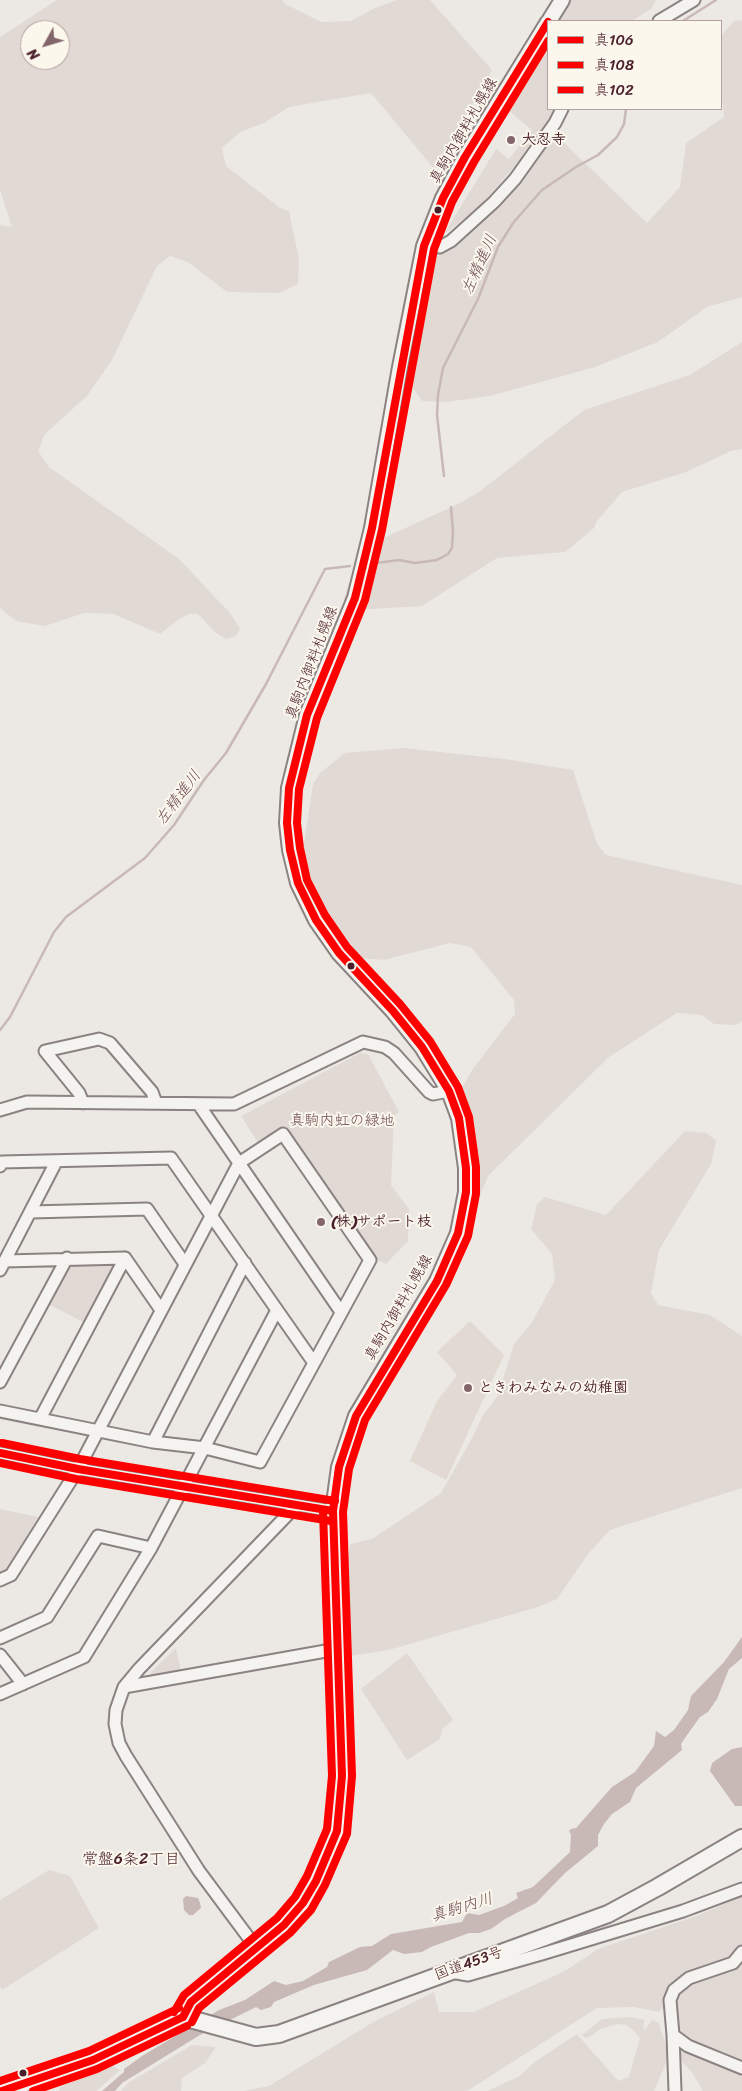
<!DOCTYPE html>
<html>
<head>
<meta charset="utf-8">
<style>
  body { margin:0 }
  #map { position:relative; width:742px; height:2091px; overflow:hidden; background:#ece9e4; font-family:Sriracha,"Klee One",sans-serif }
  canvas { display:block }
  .legend { position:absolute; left:547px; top:20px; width:175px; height:90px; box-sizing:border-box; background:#fbf7ec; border:1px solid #b4a19f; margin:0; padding:6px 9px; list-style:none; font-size:15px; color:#4a1f2b }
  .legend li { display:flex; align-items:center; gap:10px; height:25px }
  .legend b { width:25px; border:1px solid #b4a19f }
  .north { position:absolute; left:20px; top:20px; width:50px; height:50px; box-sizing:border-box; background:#fbf7ec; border:1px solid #b4a19f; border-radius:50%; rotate:231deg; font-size:14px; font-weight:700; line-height:20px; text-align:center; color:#4a1f2b }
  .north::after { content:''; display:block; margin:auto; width:18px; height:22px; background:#83666c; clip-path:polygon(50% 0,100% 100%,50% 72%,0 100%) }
</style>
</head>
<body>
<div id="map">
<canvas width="742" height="2091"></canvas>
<ul class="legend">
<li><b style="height:6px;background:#f00"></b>真106</li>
<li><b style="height:6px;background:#f00"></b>真108</li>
<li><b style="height:6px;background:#f00"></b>真102</li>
</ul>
<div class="north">N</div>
</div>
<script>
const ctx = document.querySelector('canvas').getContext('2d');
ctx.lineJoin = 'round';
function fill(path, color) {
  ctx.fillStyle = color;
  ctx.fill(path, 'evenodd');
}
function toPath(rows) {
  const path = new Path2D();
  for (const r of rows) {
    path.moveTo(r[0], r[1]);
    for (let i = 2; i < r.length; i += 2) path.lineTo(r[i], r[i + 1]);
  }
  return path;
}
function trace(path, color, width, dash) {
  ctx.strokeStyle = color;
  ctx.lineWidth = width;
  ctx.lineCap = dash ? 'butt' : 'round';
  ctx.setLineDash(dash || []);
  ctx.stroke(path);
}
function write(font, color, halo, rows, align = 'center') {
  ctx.font = font + ' Sriracha,"Klee One",sans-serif';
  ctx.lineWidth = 4;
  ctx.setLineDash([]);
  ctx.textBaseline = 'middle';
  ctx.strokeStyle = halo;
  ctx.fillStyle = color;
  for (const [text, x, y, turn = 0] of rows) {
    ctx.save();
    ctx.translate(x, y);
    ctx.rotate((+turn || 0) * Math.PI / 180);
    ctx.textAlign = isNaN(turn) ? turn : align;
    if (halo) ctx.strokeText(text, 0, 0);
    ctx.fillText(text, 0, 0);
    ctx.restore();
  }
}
const built = toPath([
  [470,1321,504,1355,446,1480,410,1461,437,1401,457,1375,437,1352]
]);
const green = toPath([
  [57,0,282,0,287,5,321,22,351,21,373,9,397,0,430,0,492,70,435,170,371,93,289,107,264,123,240,132,222,148,226,166,280,208,289,211,299,259,298,284,280,293,227,292,188,262,170,256,157,266,112,360,87,396,45,434,38,451,49,467,179,559,230,613,240,629,236,636,226,639,216,633,198,614,189,614,178,620,160,634,114,614,84,613,45,626,16,621,0,608,0,225,12,227,0,190,0,37],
  [30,30,60,30,60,60,30,60],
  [569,0,656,0,652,8,632,21,557,21],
  [742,20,742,297,707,307,658,342,595,367,490,396,446,402,422,401,412,386,417,306,434,259,509,195,556,135,647,223,680,187,686,143,724,117,721,87,721,36,734,21],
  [548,35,548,109,557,109,530,149,478,208,444,234,496,149,509,159,532,130,504,107],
  [742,342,742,449,731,451,686,472,622,492,597,521,594,528,565,552,497,558,422,606,356,610,344,599,355,564,379,540,458,504,479,492,584,410,690,375],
  [403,748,505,759,573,770,597,844,606,855,742,885,742,1021,736,1025,714,1024,702,1015,677,1013,609,1057,488,1176,466,1232,475,1170,467,1120,458,1095,472,1070,515,1014,514,1000,471,947,450,943,384,960,361,958,316,899,302,856,313,784,320,773,345,753],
  [360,1053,368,1054,399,1112,394,1116,391,1185,409,1209,408,1241,386,1264,374,1258,284,1127,259,1144,241,1116],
  [685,1131,707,1133,716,1141,711,1164,659,1250,651,1293,658,1305,710,1315,742,1336,742,1488,610,1530,588,1554,557,1599,538,1607,389,1650,350,1656,345,1649,342,1598,350,1544,372,1539,441,1493,471,1440,482,1417,498,1395,514,1344,532,1322,555,1280,552,1254,531,1229,537,1204,545,1197,606,1215],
  [113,1262,114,1267,85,1323,48,1304,70,1263],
  [0,1509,38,1517,5,1571,0,1573],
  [176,1648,182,1676,150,1679,151,1672],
  [407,1653,453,1720,442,1729,440,1739,407,1760,361,1689],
  [49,1870,70,1876,99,1928,2,1990,0,1986,0,1900],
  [742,1896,742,1943,734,1953,717,1965,685,1977,665,2006,659,2012,634,2007,597,2008,467,2091,244,2091,269,2086,375,2021,434,1992,439,2012,474,2012,565,1971,598,1949,699,1915],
  [742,1960,742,2063,679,2036,674,2000,681,1988,693,1980],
  [630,2017,645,2020,643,2027,645,2030,652,2020,659,2023,669,2056,654,2091,487,2091,518,2077,536,2061,577,2034,618,2081,629,2077,640,2038,635,2032,626,2025,617,2024,601,2029,589,2037,586,2038,582,2035,602,2019],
  [192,2045,216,2047,205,2063,182,2078,181,2091,121,2091,128,2083],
  [682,2048,742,2072,742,2091,703,2091,691,2071,679,2058,678,2052],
  [109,2064,120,2070,96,2091,59,2091,60,2087,85,2077]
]);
const water = toPath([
  [742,1637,742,1658,729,1669,717,1699,708,1712,700,1717,687,1735,681,1744,682,1750,636,1788,630,1802,612,1814,604,1824,598,1835,598,1846,565,1873,536,1903,505,1919,491,1929,479,1933,469,1933,431,1947,422,1952,404,1954,393,1950,367,1970,314,1985,274,2002,271,2007,261,2010,256,2007,200,2035,122,2083,115,2091,102,2091,124,2072,124,2069,142,2056,219,2010,245,2000,274,1981,286,1985,303,1981,327,1967,329,1962,360,1947,372,1946,391,1934,462,1922,467,1913,479,1915,504,1906,518,1898,516,1893,533,1887,570,1852,571,1835,569,1831,571,1829,576,1828,612,1787,635,1772,654,1746,656,1731,665,1737,674,1730,688,1710,691,1696,724,1662],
  [742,1747,742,1806,735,1806,710,1771,712,1763,732,1749],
  [186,1896,198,1898,200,1903,201,1908,193,1915,189,1915,184,1910,183,1899]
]);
const stream = toPath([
  [683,21,716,0],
  [444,476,437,415,438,395,443,368,478,299,498,247,513,223,542,190,576,167,598,155,617,137,624,124,626,109],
  [369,564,399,560,415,563,437,560,448,554,452,548,453,531,451,507],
  [0,1030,10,1017,54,932,66,917,145,858,174,825,204,780,226,753,266,684,325,569,350,566]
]);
const minor = toPath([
  [659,21,694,0],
  [424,246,440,247,451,241,494,202,515,179,555,123,562,109],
  [83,1103,79,1093,45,1051,99,1039,110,1043,152,1092,156,1103],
  [0,1110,27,1102,234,1104,363,1042,385,1047,394,1053,429,1092,433,1094,449,1091],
  [0,1166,2,1162,171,1158,314,1363],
  [31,1212,147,1209,185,1264],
  [5,1261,125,1258,161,1310],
  [0,1270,56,1162],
  [0,1382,67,1258],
  [0,1411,153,1442,205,1448,260,1462,314,1363,370,1260,283,1134,239,1163,341,1312],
  [40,1419,125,1258],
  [153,1442,245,1263],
  [0,1453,78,1469,333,1511],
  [0,1580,11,1575,78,1469,239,1163,199,1105],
  [0,1638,47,1617,98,1536,151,1548],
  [0,1655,23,1684],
  [124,1687,337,1649],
  [0,1694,84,1657,151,1548,277,1310],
  [257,1949,199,1871,126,1756,119,1743,115,1724,116,1710,124,1687,139,1669,295,1507],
  [742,1952,733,1963,689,1978,674,1990,670,2000,673,2035,688,2046,742,2068],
  [451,1972,468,1975,545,1953,683,1911,742,1889],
  [673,2035,675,2091]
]);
const major = toPath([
  [549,21,562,0],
  [183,2017,191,2002,284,1925,303,1903,316,1881,337,1831,342,1776,333,1511,339,1467,356,1416,437,1281,458,1233,466,1192,466,1168,459,1118,449,1091,422,1047,393,1011,339,953,316,920,298,883,290,850,287,823,289,788,307,715,355,598,372,528,400,367,424,246,443,198,465,157,548,22]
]);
const highway = toPath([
  [2,2091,93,2060,183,2017,256,2037,279,2034,608,1914,658,1887,742,1838]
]);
const bus1 = toPath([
  [0,1453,78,1469,333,1511],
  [183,2017,191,2002,284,1925,303,1903,316,1881,337,1831,342,1776,333,1511,339,1467,356,1416,437,1281,458,1233,466,1192,466,1168,459,1118,449,1091,422,1047,393,1011,339,953,316,920,298,883,290,850,287,823,289,788,307,715,355,598,372,528,424,246,443,198,465,157,548,22],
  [2,2091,93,2060,183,2017]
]);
const bus2 = toPath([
  [0,1463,76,1479,331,1521],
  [192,2022,199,2008,290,1933,311,1910,325,1885,347,1834,352,1776,343,1512,349,1469,365,1420,446,1285,468,1236,476,1194,476,1167,469,1117,458,1087,430,1041,400,1004,347,947,325,915,307,880,300,848,297,823,299,789,317,718,365,600,382,530,434,249,452,202,474,162,548,41],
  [33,2091,97,2069,187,2026]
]);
const bus3 = toPath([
  [2,1443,80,1459,335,1501],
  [174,2012,184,1995,277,1918,295,1897,307,1876,327,1829,332,1776,323,1511],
  [0,2081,89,2051,179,2008]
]);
const markers = [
  [511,140,5,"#83666c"],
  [438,210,4.5,"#4a1f2b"],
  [351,966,4.5,"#4a1f2b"],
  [321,1222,5,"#83666c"],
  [468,1388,5,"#83666c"],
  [23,2073,4.5,"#4a1f2b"]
];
const streetNames = [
  ["真駒内御料札幌線",464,131,-60],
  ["真駒内御料札幌線",312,663,-69],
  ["真駒内御料札幌線",399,1308,-60],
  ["国道453号",469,1964,-20]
];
const poiNames = [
  ["大忍寺",521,140],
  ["(株)サポート枝",331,1222],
  ["ときわみなみの幼稚園",478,1388]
];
const parkNames = [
  ["真駒内虹の緑地",342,1121]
];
const waterNames = [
  ["左精進川",480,265,-66],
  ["左精進川",179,798,-53],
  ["真駒内川",462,1908,-17]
];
const neighbourhoodNames = [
  ["常盤6条2丁目",131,1860]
];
fill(built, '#e2d9d3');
fill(green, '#e1d9d4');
fill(water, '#c8b9b6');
trace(stream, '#c8b9b6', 2.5);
trace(minor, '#8b8282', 15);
trace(major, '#8b8282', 18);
trace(highway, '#8b8282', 20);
trace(minor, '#f4f3ef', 11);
trace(major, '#f4f3ef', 14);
trace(highway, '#f4f3ef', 16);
trace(bus1, '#f00', 8);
trace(bus2, '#f00', 8);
trace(bus3, '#f00', 8);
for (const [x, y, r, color] of markers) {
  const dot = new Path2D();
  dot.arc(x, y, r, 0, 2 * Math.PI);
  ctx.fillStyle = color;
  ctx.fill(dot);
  trace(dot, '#fbf7ec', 2);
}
write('15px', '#4a1f2b', '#fbf7ec', streetNames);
write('bold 15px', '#4a1f2b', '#fbf7ec', poiNames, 'left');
write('15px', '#6e4a52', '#fbf7ec', parkNames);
write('italic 16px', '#704e55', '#fbf7ec', waterNames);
write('16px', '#4a1f2b', '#fbf7ec', neighbourhoodNames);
</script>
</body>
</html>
